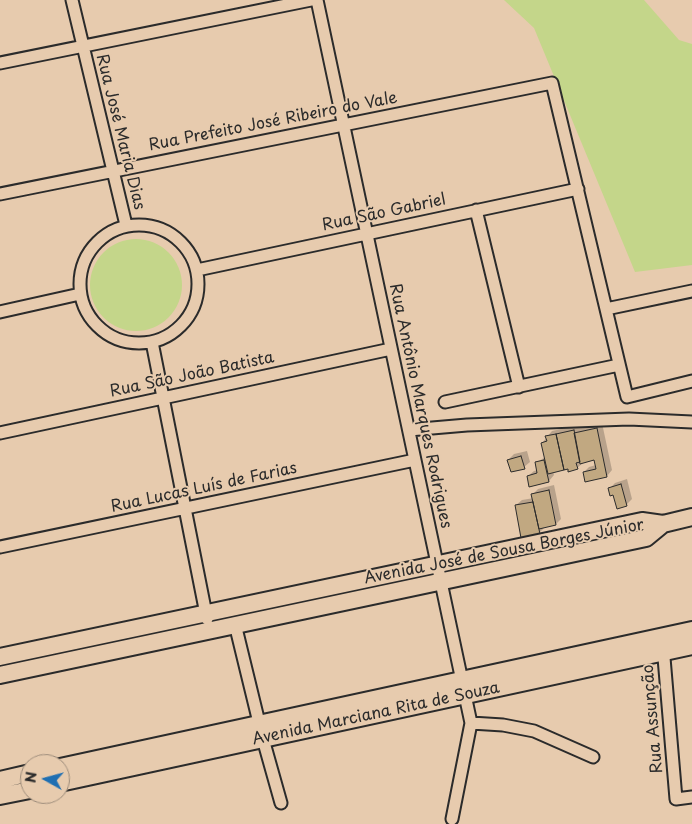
<!DOCTYPE html>
<html>
<head>
<meta charset="utf-8">
<style>
  body { margin:0 }
  #map { position:relative; width:692px; height:824px; overflow:hidden; background:#e7cbae; font-family:"Playpen Sans",sans-serif }
  canvas { display:block }
  .north { position:absolute; left:20px; top:754px; width:50px; height:50px; box-sizing:border-box; background:#e7cbae; border:1px solid #9c8b7a; border-radius:50%; rotate:277deg; font-size:14px; font-weight:700; line-height:20px; text-align:center; color:#2b2b2b }
  .north::after { content:''; display:block; margin:auto; width:18px; height:22px; background:#1f6fb2; clip-path:polygon(50% 0,100% 100%,50% 72%,0 100%) }
</style>
</head>
<body>
<div id="map">
<canvas width="692" height="824"></canvas>
<div class="north">N</div>
</div>
<script>
const ctx = document.querySelector('canvas').getContext('2d');
ctx.lineJoin = 'round';
function fill(path, color) {
  ctx.fillStyle = color;
  ctx.fill(path, 'evenodd');
}
function toPath(rows) {
  const path = new Path2D();
  for (const r of rows) {
    if (r.length === 3) {
      path.moveTo(r[0] + r[2], r[1]);
      path.arc(r[0], r[1], r[2], 0, 2 * Math.PI);
      continue;
    }
    path.moveTo(r[0], r[1]);
    for (let i = 2; i < r.length; i += 2) path.lineTo(r[i], r[i + 1]);
  }
  return path;
}
function trace(path, color, width, dash) {
  ctx.strokeStyle = color;
  ctx.lineWidth = width;
  ctx.lineCap = dash ? 'butt' : 'round';
  ctx.setLineDash(dash || []);
  ctx.stroke(path);
}
function write(font, color, halo, rows, align = 'center') {
  ctx.font = font + ' "Playpen Sans",sans-serif';
  ctx.lineWidth = 4;
  ctx.setLineDash([]);
  ctx.textBaseline = 'middle';
  ctx.strokeStyle = halo;
  ctx.fillStyle = color;
  for (const [text, x, y, turn = 0] of rows) {
    ctx.save();
    ctx.translate(x, y);
    ctx.rotate((+turn || 0) * Math.PI / 180);
    ctx.textAlign = isNaN(turn) ? turn : align;
    if (halo) ctx.strokeText(text, 0, 0);
    ctx.fillText(text, 0, 0);
    ctx.restore();
  }
}
const green = toPath([
  [504,0,644,0,679,40,692,44,692,265,635,272,534,28],
  [136,285,46]
]);
const shadow = toPath([
  [602,423,612,470,607,476,586,480,584,472,589,467,596,465,595,459,583,463,577,468,569,467,553,471,554,475,549,481,528,476,534,471,538,470,536,463,545,457,542,443,552,431,579,425,579,428],
  [527,451,530,462,524,467,508,460,514,454],
  [627,479,632,499,627,504,618,507,614,494,609,489,615,483],
  [554,485,561,519,556,524,545,527,539,533,516,505,522,500,534,498,533,494,538,489]
]);
const building = toPath([
  [597,428,607,477,585,482,583,472,596,469,594,460,580,464,574,433,597,428],
  [574,430,580,462,576,463,578,469,568,472,568,469,564,470,556,434,574,430],
  [556,434,564,470,548,474,541,443,547,441,545,436,556,434],
  [521,456,525,469,511,472,507,460,521,456],
  [544,460,549,482,529,487,527,476,537,473,535,462,544,460],
  [621,484,627,506,617,509,613,495,610,496,608,488,621,484],
  [549,490,556,525,539,529,531,494,549,490],
  [533,502,540,534,521,538,515,505,533,502]
]);
const street = toPath([
  [72,0,126,225],
  [317,0,471,723,452,819],
  [0,63,311,0],
  [0,194,552,83,627,397,692,381],
  [476,210,519,387],
  [139,284,59],
  [197,270,578,189],
  [606,309,692,291],
  [0,312,80,294],
  [152,342,207,619],
  [445,402,619,365],
  [409,430,467,425,629,419,692,422],
  [0,433,391,349],
  [0,547,415,460],
  [235,624,263,739,281,803],
  [663,646,676,799,692,797],
  [471,723,503,725,534,731,593,757]
]);
const secondary = toPath([
  [0,657,642,521,663,524,692,517],
  [0,675,646,538,663,524],
  [60,767,692,630],
  [0,780,30,773],
  [60,783,692,646],
  [0,796,30,790]
]);
const streetNames = [
  ["Rua Prefeito José Ribeiro do Vale",273,122,-11],
  ["Rua José Maria Dias",120,132,76],
  ["Rua São Gabriel",384,213,-12],
  ["Rua São João Batista",192,375,-12],
  ["Rua Antônio Marques Rodrigues",420,406,78],
  ["Rua Lucas Luís de Farias",204,488,-12],
  ["Avenida José de Sousa Borges Júnior",504,552,-11],
  ["Avenida Marciana Rita de Souza",376,714,-12],
  ["Rua Assunção",653,719,-95]
];
fill(green, '#c4d68a');
fill(shadow, '#0003');
fill(building, '#c1a881');
trace(building, '#2b2b2b', 1);
trace(street, '#2b2b2b', 15);
trace(secondary, '#2b2b2b', 20);
trace(street, '#e7cbae', 11);
trace(secondary, '#e7cbae', 16);
write('16px', '#2b2b2b', '#e7cbae', streetNames);
</script>
</body>
</html>
